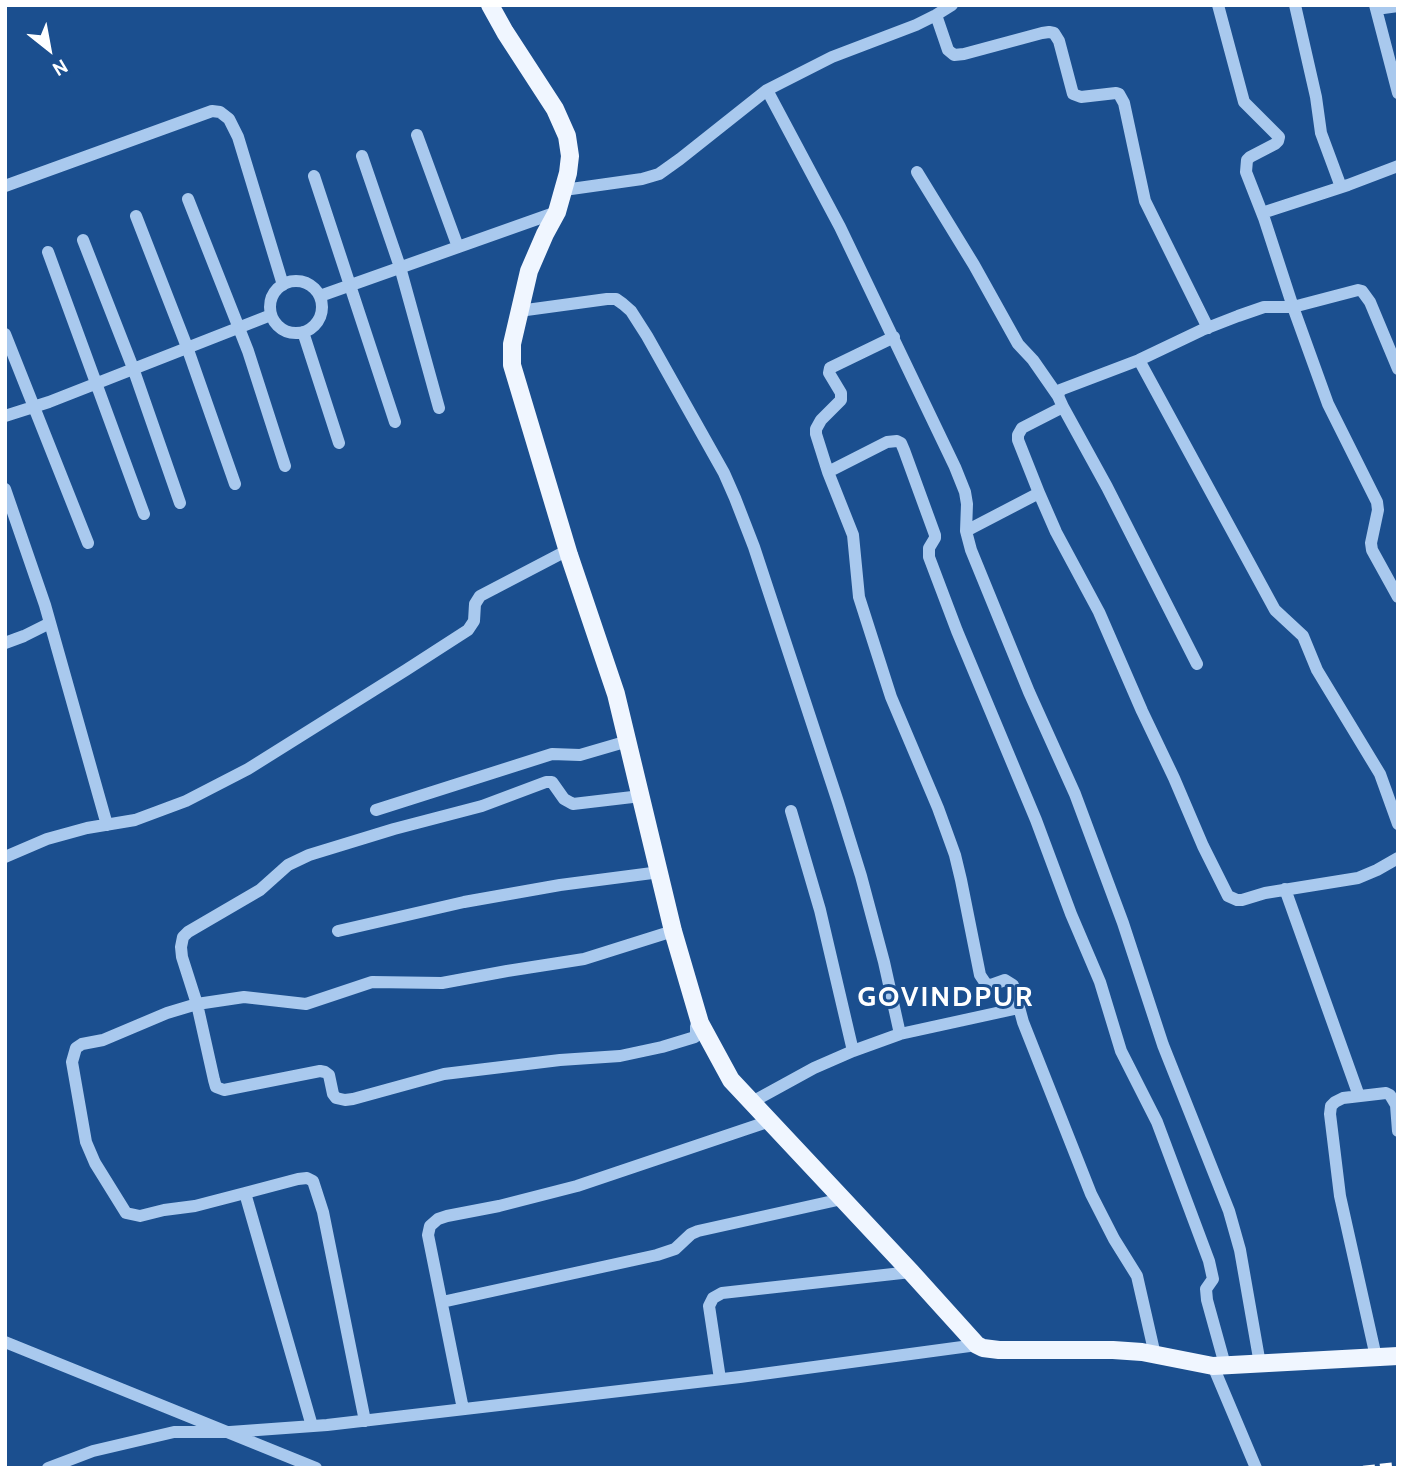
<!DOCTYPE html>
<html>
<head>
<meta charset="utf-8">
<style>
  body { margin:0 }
  #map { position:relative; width:1403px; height:1473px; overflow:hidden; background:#1b4f8f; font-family:Cabin,sans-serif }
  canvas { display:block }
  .frame { position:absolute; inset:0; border:7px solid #fff; pointer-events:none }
  .north { position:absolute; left:14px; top:14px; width:70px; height:70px; -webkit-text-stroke:5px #1b4f8f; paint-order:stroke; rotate:149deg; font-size:19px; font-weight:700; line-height:28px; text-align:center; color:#fff }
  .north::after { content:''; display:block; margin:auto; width:24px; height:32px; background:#fff; clip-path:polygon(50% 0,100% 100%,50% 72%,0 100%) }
</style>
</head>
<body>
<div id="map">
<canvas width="1403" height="1473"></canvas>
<div class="frame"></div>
<div class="north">N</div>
</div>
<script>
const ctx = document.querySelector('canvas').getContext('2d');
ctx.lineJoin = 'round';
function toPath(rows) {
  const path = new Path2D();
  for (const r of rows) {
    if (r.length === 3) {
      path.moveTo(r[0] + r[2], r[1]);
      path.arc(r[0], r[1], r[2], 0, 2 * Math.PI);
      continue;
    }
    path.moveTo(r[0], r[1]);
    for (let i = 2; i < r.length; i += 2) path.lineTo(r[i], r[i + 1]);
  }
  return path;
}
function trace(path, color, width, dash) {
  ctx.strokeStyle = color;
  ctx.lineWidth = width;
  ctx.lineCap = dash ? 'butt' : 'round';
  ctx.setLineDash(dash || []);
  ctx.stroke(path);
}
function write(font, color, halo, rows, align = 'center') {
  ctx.font = font + ' Cabin,sans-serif';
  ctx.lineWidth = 6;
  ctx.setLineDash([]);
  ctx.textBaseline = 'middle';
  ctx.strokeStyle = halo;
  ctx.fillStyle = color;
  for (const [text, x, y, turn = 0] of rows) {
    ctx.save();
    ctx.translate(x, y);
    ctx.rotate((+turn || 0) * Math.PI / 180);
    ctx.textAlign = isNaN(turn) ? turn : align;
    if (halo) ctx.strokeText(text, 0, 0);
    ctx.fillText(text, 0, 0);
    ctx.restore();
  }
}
const minor = toPath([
  [1218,5,1244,102,1279,137,1278,141,1275,144,1250,157,1247,160,1246,172,1264,218,1293,307,1328,404,1377,502,1378,510,1371,543,1372,550,1398,597],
  [1295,5,1316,97,1321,133,1341,187],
  [1375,5,1398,93],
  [1376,9,1398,6],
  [936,15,948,50,954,55,964,54,1042,33,1049,32,1054,33,1059,41,1073,94,1081,97,1116,93,1119,94,1124,103,1145,201,1208,328],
  [767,90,840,227,955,467,965,492,967,504,966,531,971,550,1029,692,1075,794,1123,923,1163,1045,1229,1211,1240,1250,1260,1364],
  [417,135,458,247],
  [362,156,400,267,439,408],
  [917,172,974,265,1018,344,1033,360,1058,396],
  [314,176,395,422],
  [5,186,212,111,220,112,229,119,238,137,283,285],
  [564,190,642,179,659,174,680,159,767,90,832,57,916,25,936,15,952,5],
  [188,199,248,351,285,466],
  [1262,213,1348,185,1398,166],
  [136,216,187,347,235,484],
  [83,240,133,368,180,503],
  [48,252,144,514],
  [296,307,26],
  [320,296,557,212],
  [519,311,607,299,616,299,623,304,631,311,647,336,724,473,735,498,754,547,838,802,861,876,884,962,900,1034],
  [303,332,339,443],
  [5,334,88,543],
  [894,337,830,368,829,373,841,393,841,400,821,420,816,429,816,434,828,472,853,535,859,597,891,697,938,808,955,855,961,880,980,975,986,984,991,985,1005,980,1013,985,1023,1022,1091,1194,1114,1239,1137,1276,1155,1355],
  [1139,360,1275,610,1303,636,1317,670,1380,774,1398,824],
  [1063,407,1107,487,1197,664],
  [5,416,49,402,271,315],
  [828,472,887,442,897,441,901,443,904,450,935,535,935,538,929,548,929,557,957,631,1036,820,1071,914,1100,982,1121,1051,1157,1122,1209,1261,1213,1279,1206,1289,1207,1300,1225,1365],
  [5,489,45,605,107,825],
  [1039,493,1056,532,1099,612,1142,711,1174,778,1203,846,1228,896,1237,900,1242,900,1265,893,1358,878,1377,870,1398,858],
  [966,531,1039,493,1018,440,1018,435,1022,428,1063,407,1058,396,1060,390,1139,360,1202,330,1238,316,1264,307,1293,307,1358,290,1362,291,1370,302,1398,369],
  [5,643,24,636,50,623],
  [641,796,573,804,564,799,552,782,546,782,482,806,394,829,309,855,288,865,260,890,188,932,183,937,181,947,182,957,197,1004,214,1080,216,1087,224,1090,320,1071,325,1072,329,1075,333,1094,336,1098,345,1100,353,1099,444,1074,560,1060,620,1056,662,1047,695,1037,696,1034,696,1026,700,1023],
  [376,810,552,754,580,755,628,741],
  [791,811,820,910,853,1051],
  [5,857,47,839,87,828,135,820,186,801,248,769,406,670,468,630,474,621,475,604,480,596,568,550],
  [1285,889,1359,1096],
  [338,931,464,902,560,885,660,872],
  [752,1102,814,1068,853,1051,900,1034,1019,1008],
  [245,1193,298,1179,307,1178,313,1181,323,1212,365,1421],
  [442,1302,657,1255,675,1249,691,1234,698,1231,842,1199],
  [5,1342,316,1468],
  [1376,1357,1340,1196,1330,1114,1331,1106,1335,1102,1343,1098,1386,1093,1390,1095,1396,1105,1398,1131],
  [1213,1366,1256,1468],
  [720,1379,709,1306,713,1298,722,1293,911,1272],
  [463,1409,428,1235,430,1226,438,1219,447,1216,499,1206,577,1186,770,1121],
  [312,1426,245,1193,195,1206,164,1210,140,1216,126,1213,95,1163,86,1142,72,1062,76,1048,82,1044,103,1040,167,1013,197,1004,244,997,306,1004,372,982,442,983,507,971,584,959,673,931],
  [48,1468,93,1451,174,1432,230,1432,327,1425,740,1377,977,1345]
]);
const major = toPath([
  [490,5,505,32,555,109,567,136,570,156,568,173,557,212,545,234,529,271,512,344,512,365,569,555,616,694,673,931,700,1023,731,1080,911,1272,977,1345,983,1348,999,1350,1113,1350,1142,1352,1213,1366,1398,1356]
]);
const rail = toPath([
  [1363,1468,1398,1464]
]);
const districtNames = [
  ["GOVINDPUR",946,998]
];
trace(minor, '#a9c9ee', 12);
trace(major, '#f0f6ff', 18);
trace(rail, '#fff', 4.5, [12, 5]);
ctx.letterSpacing = '2px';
write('bold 28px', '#fff', '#1b4f8f', districtNames);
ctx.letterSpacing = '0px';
</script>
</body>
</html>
